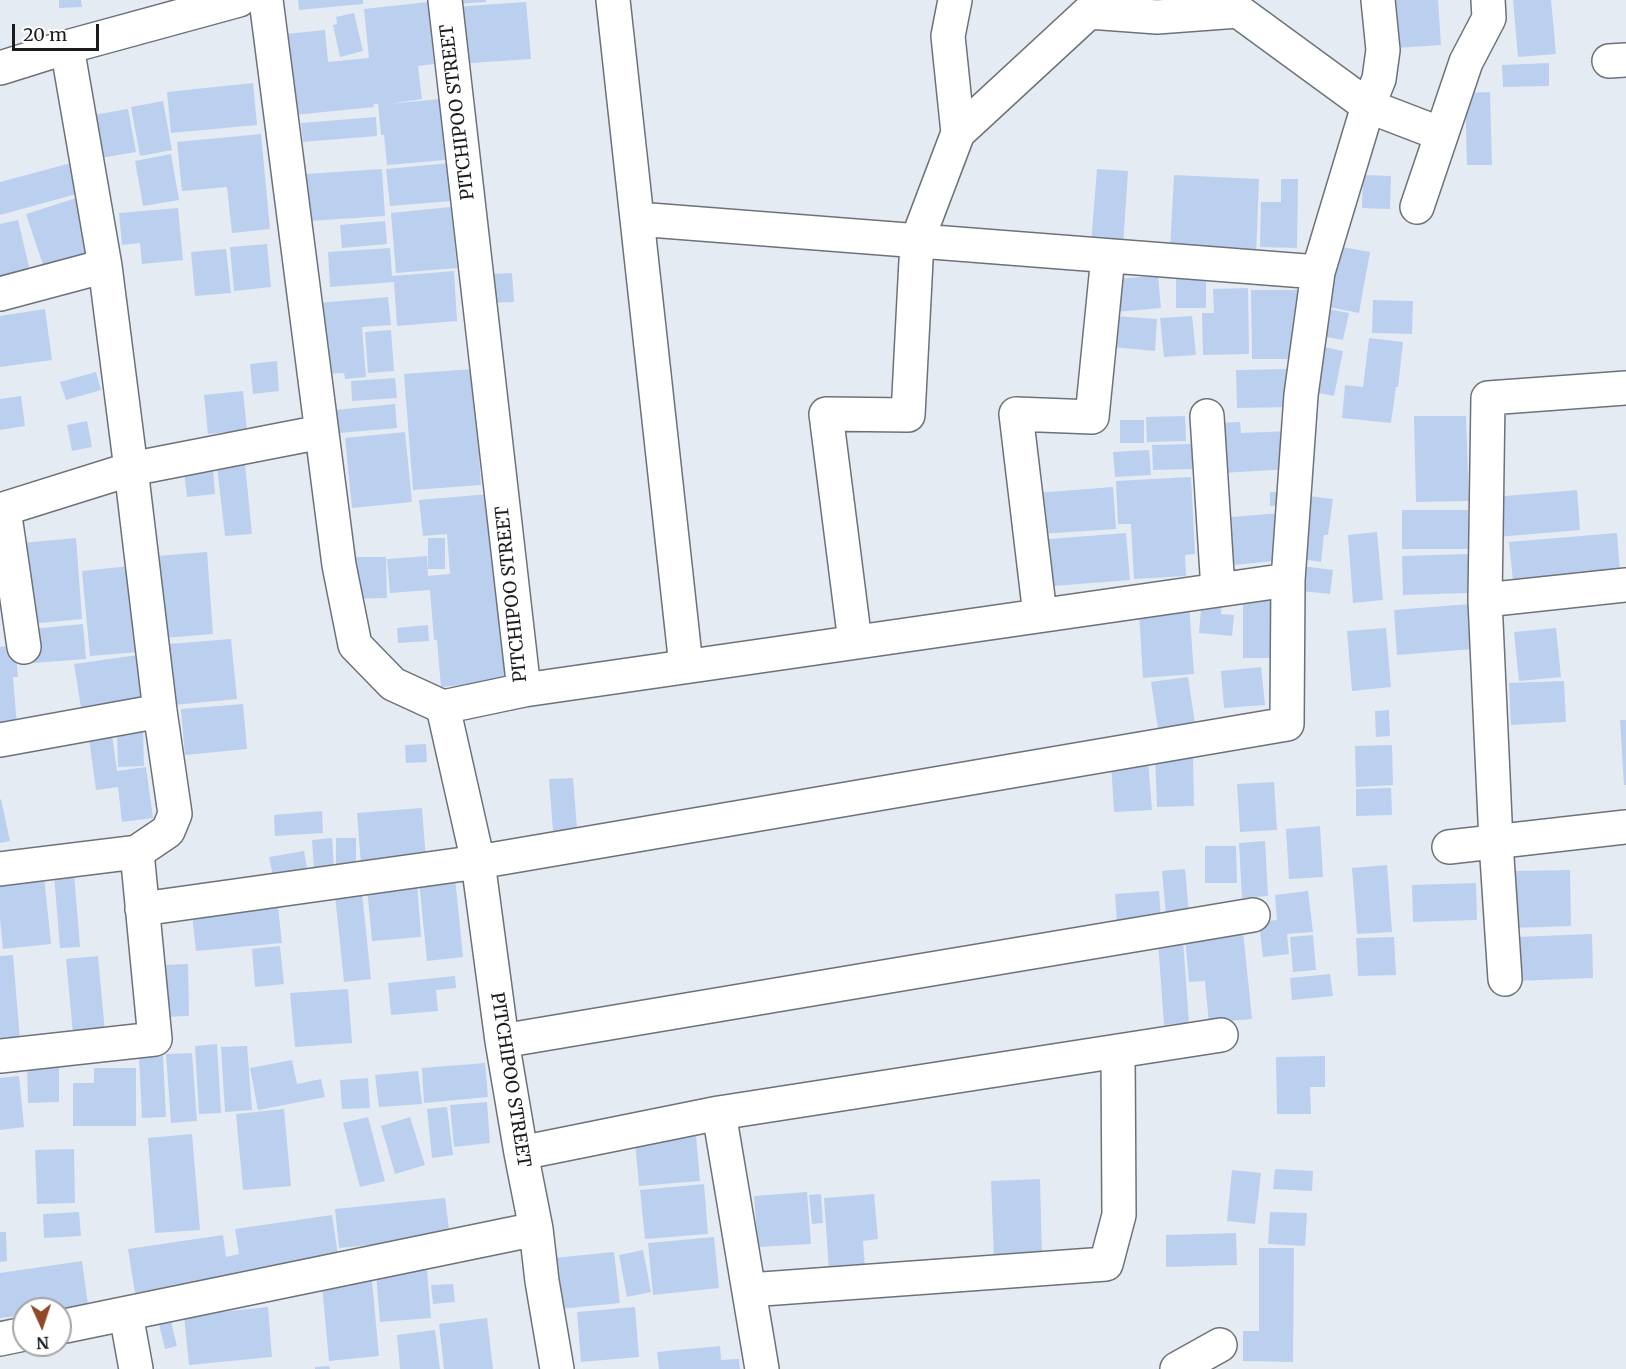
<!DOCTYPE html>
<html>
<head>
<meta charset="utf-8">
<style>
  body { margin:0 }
  #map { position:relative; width:1626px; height:1369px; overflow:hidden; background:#e5ebf3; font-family:Merriweather,serif }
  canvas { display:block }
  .north { position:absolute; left:12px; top:1297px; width:60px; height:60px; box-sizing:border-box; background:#fff; border:2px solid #a3a4a5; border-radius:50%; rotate:177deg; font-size:16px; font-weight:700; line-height:24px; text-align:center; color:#191b1e }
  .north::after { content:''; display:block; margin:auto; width:21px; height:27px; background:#904826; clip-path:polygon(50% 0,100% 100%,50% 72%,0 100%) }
  .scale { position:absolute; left:12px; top:24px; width:87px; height:27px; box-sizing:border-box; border:3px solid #191b1e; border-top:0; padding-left:8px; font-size:18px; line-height:21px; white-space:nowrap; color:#191b1e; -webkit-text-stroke:4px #fff; paint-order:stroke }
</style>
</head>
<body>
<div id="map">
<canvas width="1626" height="1369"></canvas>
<div class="north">N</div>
<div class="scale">20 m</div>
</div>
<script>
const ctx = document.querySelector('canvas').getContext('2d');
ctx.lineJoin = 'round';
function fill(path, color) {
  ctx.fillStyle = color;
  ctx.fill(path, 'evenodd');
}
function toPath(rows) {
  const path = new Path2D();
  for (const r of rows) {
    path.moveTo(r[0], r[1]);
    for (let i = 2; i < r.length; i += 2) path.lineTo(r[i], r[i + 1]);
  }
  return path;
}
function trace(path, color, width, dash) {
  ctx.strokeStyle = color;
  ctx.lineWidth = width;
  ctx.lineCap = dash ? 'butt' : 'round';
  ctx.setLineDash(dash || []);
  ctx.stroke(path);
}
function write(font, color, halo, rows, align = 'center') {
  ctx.font = font + ' Merriweather,serif';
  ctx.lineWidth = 5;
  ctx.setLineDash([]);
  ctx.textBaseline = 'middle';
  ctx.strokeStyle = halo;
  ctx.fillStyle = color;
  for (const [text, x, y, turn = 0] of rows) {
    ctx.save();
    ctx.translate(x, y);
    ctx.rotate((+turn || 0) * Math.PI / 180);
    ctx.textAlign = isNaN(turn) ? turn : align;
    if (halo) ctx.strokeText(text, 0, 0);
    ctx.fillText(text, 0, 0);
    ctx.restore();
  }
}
const building = toPath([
  [59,0,81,0,82,7,59,8],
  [298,0,363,0,363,4,299,10],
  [455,0,486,0,486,2,455,4],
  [1393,0,1438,0,1441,45,1397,48],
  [1513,0,1551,0,1556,54,1518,57],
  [428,2,434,64,418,66,422,99,389,104,440,99,446,160,387,165,384,135,381,135,378,104,373,104,374,107,294,115,286,34,325,30,328,62,369,58,364,9],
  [526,2,531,59,457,64,452,7],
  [354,13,363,51,340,57,333,25,337,24,336,17],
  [1549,63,1549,86,1503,87,1502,65],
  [253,83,257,125,171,133,167,92],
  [1490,92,1492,165,1467,165,1465,93],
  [163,101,172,150,140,156,131,107],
  [128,109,136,152,94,159,87,116],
  [376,117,377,136,303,142,301,123],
  [261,134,270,229,232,233,227,187,182,191,177,142],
  [171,154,179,200,143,206,135,161],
  [71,163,80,193,0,215,0,182],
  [450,163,453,201,390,206,386,169],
  [382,169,385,216,309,221,306,174],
  [1097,169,1128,171,1123,246,1091,244],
  [1174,175,1259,179,1256,255,1170,250],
  [1363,175,1391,176,1390,209,1362,208],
  [1281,179,1298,179,1297,248,1260,247,1261,202,1281,202],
  [79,197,97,254,45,271,26,214],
  [451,207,457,268,396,273,391,213],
  [178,208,183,260,142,264,140,243,122,245,119,213],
  [18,220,30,271,0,278,0,224],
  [385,221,387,244,342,248,340,225],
  [267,244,271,287,234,291,230,247],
  [1336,246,1370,252,1359,313,1324,306],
  [390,248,392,276,454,271,457,321,397,326,394,282,330,287,328,252],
  [226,249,231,293,195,296,191,252],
  [512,273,514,302,489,303,487,274],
  [1158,276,1161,308,1115,312,1112,279],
  [1176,278,1206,278,1206,308,1176,308],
  [1248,288,1249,354,1203,355,1202,313,1214,313,1213,289],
  [1251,290,1299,290,1299,359,1252,359],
  [388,297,391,325,362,327,366,377,345,379,344,373,324,374,317,303],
  [1373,300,1413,301,1412,334,1372,333],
  [1322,308,1349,313,1343,340,1316,335],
  [45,309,52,360,0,367,0,316],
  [1115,316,1157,319,1155,351,1112,347],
  [1192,316,1196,355,1164,357,1160,318],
  [391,330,394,371,368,373,365,332],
  [1369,338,1403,342,1398,387,1396,387,1391,423,1342,418,1345,385,1363,387],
  [1319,346,1343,351,1334,396,1309,391],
  [277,361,279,391,253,394,250,364],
  [473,369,481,485,413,490,404,374],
  [1292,369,1293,407,1237,408,1236,370],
  [96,372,101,390,66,400,60,382],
  [395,378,397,398,352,401,351,381],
  [243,391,247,430,208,434,204,395],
  [21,396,25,426,0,430,0,399],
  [395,404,397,428,328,434,325,411],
  [1185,416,1186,441,1147,442,1146,417],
  [1414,416,1466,416,1469,501,1416,502],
  [1120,420,1144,420,1144,443,1120,443],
  [87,421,92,447,72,451,67,425],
  [1240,422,1241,433,1291,431,1291,469,1221,473,1219,423],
  [405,432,412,502,352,508,345,438],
  [1192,444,1192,469,1153,470,1152,445],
  [1149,450,1151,475,1115,477,1113,452],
  [245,464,252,534,225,536,217,467],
  [213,470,215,494,187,497,184,472],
  [1191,477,1195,554,1185,555,1186,576,1134,579,1131,524,1118,524,1116,481],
  [1113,487,1116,529,1039,534,1036,493],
  [1577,490,1580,530,1497,537,1493,497],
  [1270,492,1282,492,1283,505,1270,506],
  [489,494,506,681,441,687,437,640,434,640,430,590,390,593,387,559,427,556,428,576,450,574,447,534,423,536,419,500],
  [1309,496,1333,499,1328,535,1324,535,1321,562,1302,559],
  [1402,510,1468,510,1468,549,1402,549],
  [1279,513,1284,560,1224,566,1220,518],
  [1377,532,1383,600,1353,603,1348,535],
  [1126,533,1130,580,1041,587,1037,540],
  [1617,533,1620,572,1513,581,1509,542],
  [76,538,82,619,29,624,22,543],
  [428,538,445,538,445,569,428,569],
  [207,552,213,634,164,638,157,556],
  [1468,554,1469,593,1403,595,1402,556],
  [352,557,386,557,387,598,352,599],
  [1294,565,1333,570,1330,594,1291,590],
  [130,566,138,652,90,656,82,571],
  [1202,597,1222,599,1221,614,1234,615,1232,636,1199,633],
  [1243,597,1279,597,1279,658,1243,658],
  [1189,604,1194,674,1143,678,1139,612],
  [1470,604,1473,649,1397,655,1394,610],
  [83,624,86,659,34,663,31,629],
  [428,625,429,641,398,643,397,628],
  [1386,628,1391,687,1352,691,1347,631],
  [1556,628,1561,677,1519,681,1514,632],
  [231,639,237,699,174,705,168,644],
  [15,645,18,677,13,677,17,726,0,727,0,647],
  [145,654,152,704,82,714,74,664],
  [1261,667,1265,705,1224,708,1221,671],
  [1188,677,1195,724,1158,729,1151,682],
  [1564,681,1566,722,1511,725,1509,683],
  [243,704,247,749,185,755,181,709],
  [1389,710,1390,736,1376,737,1375,711],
  [1620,720,1626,720,1626,785,1624,785],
  [111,728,117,771,146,767,153,818,122,822,118,787,96,790,88,731],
  [117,729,143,729,144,766,118,767],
  [426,744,427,762,406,763,405,745],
  [1392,745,1393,785,1356,787,1355,746],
  [1193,754,1194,806,1157,807,1155,755],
  [1148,760,1152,810,1114,812,1111,762],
  [573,778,577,829,553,831,549,779],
  [1274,782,1277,830,1240,832,1237,784],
  [1391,788,1392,815,1356,816,1356,789],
  [1,799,10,841,0,843,0,800],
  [422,808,426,860,361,865,357,813],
  [322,811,323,833,275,836,274,815],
  [1320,826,1323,877,1289,879,1286,829],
  [332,838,334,868,314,870,312,840],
  [336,838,356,838,356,869,336,869],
  [1265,841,1268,896,1242,898,1239,843],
  [1205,846,1236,846,1237,883,1205,883],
  [304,851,308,874,274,881,269,857],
  [1387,865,1392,932,1357,934,1352,868],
  [1185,869,1189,914,1166,916,1162,871],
  [1570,870,1571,926,1514,928,1513,871],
  [74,873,80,947,60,948,54,875],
  [44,876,51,944,3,949,0,919,0,881],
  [455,877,463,957,427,961,419,881],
  [417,882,421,937,372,941,367,887],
  [1476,883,1477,920,1413,922,1412,885],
  [1159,891,1161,920,1117,924,1115,894],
  [1308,891,1313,932,1287,934,1289,954,1263,957,1259,922,1277,920,1275,895],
  [362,893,371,979,344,982,335,895],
  [278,907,282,943,196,951,192,915],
  [1243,931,1252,1019,1209,1023,1205,981,1189,982,1185,936],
  [1592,934,1593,978,1516,981,1515,937],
  [1313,935,1316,970,1293,972,1290,937],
  [1394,937,1396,975,1358,976,1356,938],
  [1183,940,1189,1023,1164,1025,1158,942],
  [280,946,284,984,255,987,252,949],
  [13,955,20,1041,0,1042,0,956],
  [98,956,105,1032,73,1034,66,959],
  [188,964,189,1016,161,1017,160,965],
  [1330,974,1333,996,1292,1000,1290,978],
  [455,976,456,988,436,990,438,1011,391,1015,388,983],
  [348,989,352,1043,295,1047,290,993],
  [217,1044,221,1113,199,1114,195,1046],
  [247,1046,252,1110,225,1112,221,1047],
  [192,1053,197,1121,171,1123,166,1054],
  [163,1056,166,1117,142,1118,139,1057],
  [1325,1056,1325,1087,1310,1087,1311,1114,1277,1114,1276,1057],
  [292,1060,297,1084,321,1079,325,1097,258,1110,250,1068],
  [27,1062,59,1062,59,1102,28,1103],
  [485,1063,488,1097,424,1103,422,1068],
  [94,1068,136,1068,136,1126,73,1126,73,1083,94,1083],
  [418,1071,422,1104,379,1107,375,1075],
  [19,1076,24,1127,0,1130,0,1078],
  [368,1078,370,1108,342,1109,340,1080],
  [487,1102,490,1143,454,1147,450,1105],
  [447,1107,453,1155,432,1158,427,1109],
  [284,1109,291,1186,243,1190,236,1114],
  [368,1117,385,1181,360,1187,343,1123],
  [410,1117,425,1165,395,1174,381,1126],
  [192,1134,200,1230,155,1233,148,1138],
  [696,1135,700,1181,639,1186,635,1141],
  [74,1149,75,1203,37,1204,35,1150],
  [1275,1169,1313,1171,1312,1191,1273,1189],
  [1232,1170,1261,1173,1255,1224,1227,1221],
  [1040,1179,1042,1258,994,1259,991,1181],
  [704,1184,708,1234,645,1239,640,1190],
  [807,1192,811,1244,758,1247,754,1196],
  [821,1194,823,1223,812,1224,809,1195],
  [874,1194,878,1239,863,1241,865,1270,829,1272,824,1198],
  [445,1198,450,1237,339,1248,335,1209],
  [79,1212,81,1236,44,1238,43,1214],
  [1270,1212,1307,1213,1305,1246,1268,1244],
  [332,1215,339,1262,135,1293,128,1249,223,1235,226,1257,239,1254,235,1229],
  [0,1232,6,1232,7,1261,0,1262],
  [1236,1233,1237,1265,1166,1267,1166,1235],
  [714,1237,719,1288,653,1295,648,1243],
  [1259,1248,1294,1248,1293,1362,1243,1361,1243,1331,1259,1331],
  [643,1250,651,1292,627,1297,619,1255],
  [614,1252,620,1303,559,1309,554,1258],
  [82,1261,88,1305,60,1309,24,1309,24,1315,0,1318,0,1273],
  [427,1269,431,1318,380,1322,376,1273],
  [372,1281,379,1356,329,1361,322,1285],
  [453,1284,455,1302,433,1304,431,1285],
  [268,1307,272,1357,189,1365,184,1316],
  [635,1307,639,1357,581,1362,577,1312],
  [487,1318,493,1369,444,1369,439,1324],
  [171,1321,177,1346,165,1349,159,1324],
  [435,1330,440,1369,400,1369,397,1335],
  [720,1346,721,1360,739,1359,740,1369,659,1369,657,1352],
  [329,1366,330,1369,315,1369,315,1367]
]);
const minor = toPath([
  [266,0,339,565,355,645,393,684,443,707],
  [445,0,524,690,443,707,478,862,502,1041,521,1153,536,1229,542,1281,557,1369],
  [613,0,686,666],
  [955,0,948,36,958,133],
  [1089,12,1157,17,1238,11,1368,106,1441,134],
  [1609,61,1626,60],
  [0,68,67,47,239,0],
  [1417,207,1466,62,1489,18,1488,0],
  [637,219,1318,272],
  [0,294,105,266,67,47],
  [1207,416,1218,590],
  [4,509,24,647],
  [0,510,131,469,321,432],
  [1485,600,1626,585],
  [1040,615,1016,414,1092,417,1108,256],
  [855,642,826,414,908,415,917,241,958,133,1102,0],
  [524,690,1288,580],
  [0,740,160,711],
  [1449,847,1626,827],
  [0,869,137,852],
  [142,909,478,862,1287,724,1288,580,1301,395,1318,272,1368,106,1379,79,1383,50,1378,0],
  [1505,979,1496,842,1485,600,1488,398,1626,388],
  [502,1041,1253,915],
  [0,1056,155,1039,137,852,168,831,175,814,160,711,131,469,105,266],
  [719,1113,1221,1035],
  [521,1153,719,1113,762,1369],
  [749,1290,1106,1264,1119,1215,1118,1051],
  [126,1314,136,1369],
  [60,1327,536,1229],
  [0,1339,24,1334],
  [1177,1369,1220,1345]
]);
const streetNames = [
  ["PITCHIPOO STREET",458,112,-97],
  ["PITCHIPOO STREET",512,594,-96],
  ["PITCHIPOO STREET",510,1080,81]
];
fill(building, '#bbd0ef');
trace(minor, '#6d7279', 36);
trace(minor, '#fff', 33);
write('18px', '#191b1e', '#fff', streetNames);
</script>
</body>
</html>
